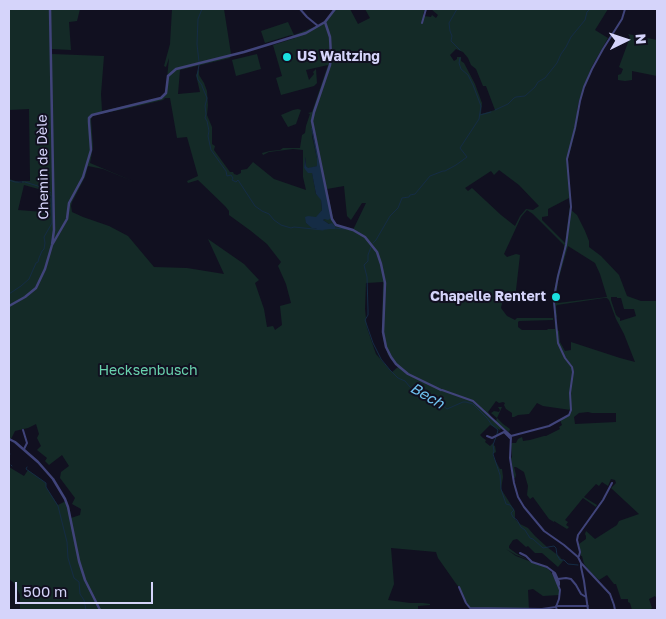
<!DOCTYPE html>
<html>
<head>
<meta charset="utf-8">
<style>
  body { margin:0 }
  #map { position:relative; width:666px; height:619px; overflow:hidden; background:#111020; font-family:"Golos Text",sans-serif }
  canvas { display:block }
  .frame { position:absolute; inset:0; border:10px solid #d5d4fa; pointer-events:none }
  .north { position:absolute; left:601px; top:15px; width:50px; height:50px; -webkit-text-stroke:4px #111020; paint-order:stroke; rotate:86deg; font-size:14px; font-weight:700; line-height:20px; text-align:center; color:#d5d4fa }
  .north::after { content:''; display:block; margin:auto; width:18px; height:22px; background:#d5d4fa; clip-path:polygon(50% 0,100% 100%,50% 72%,0 100%) }
  .scale { position:absolute; left:15px; top:582px; width:138px; height:22px; box-sizing:border-box; border:2px solid #d5d4fa; border-top:0; padding-left:6px; font-size:15px; line-height:18px; white-space:nowrap; color:#d5d4fa; -webkit-text-stroke:4px #111020; paint-order:stroke }
</style>
</head>
<body>
<div id="map">
<canvas width="666" height="619"></canvas>
<div class="frame"></div>
<div class="north">N</div>
<div class="scale">500 m</div>
</div>
<script>
const ctx = document.querySelector('canvas').getContext('2d');
ctx.lineJoin = 'round';
function fill(path, color) {
  ctx.fillStyle = color;
  ctx.fill(path, 'evenodd');
}
function toPath(rows) {
  const path = new Path2D();
  for (const r of rows) {
    path.moveTo(r[0], r[1]);
    for (let i = 2; i < r.length; i += 2) path.lineTo(r[i], r[i + 1]);
  }
  return path;
}
function trace(path, color, width, dash) {
  ctx.strokeStyle = color;
  ctx.lineWidth = width;
  ctx.lineCap = dash ? 'butt' : 'round';
  ctx.setLineDash(dash || []);
  ctx.stroke(path);
}
function write(font, color, halo, rows, align = 'center') {
  ctx.font = font + ' "Golos Text",sans-serif';
  ctx.lineWidth = 4;
  ctx.setLineDash([]);
  ctx.textBaseline = 'middle';
  ctx.strokeStyle = halo;
  ctx.fillStyle = color;
  for (const [text, x, y, turn = 0] of rows) {
    ctx.save();
    ctx.translate(x, y);
    ctx.rotate((+turn || 0) * Math.PI / 180);
    ctx.textAlign = isNaN(turn) ? turn : align;
    if (halo) ctx.strokeText(text, 0, 0);
    ctx.fillText(text, 0, 0);
    ctx.restore();
  }
}
const green = toPath([
  [9,9,80,9,77,21,69,22,71,50,52,49,52,54,104,56,101,94,102,111,160,98,164,95,166,90,169,58,166,67,164,66,170,44,172,9,224,9,231,54,230,58,180,70,178,94,200,92,196,75,199,69,199,75,204,83,207,91,208,105,207,115,212,127,212,144,215,146,214,150,230,172,233,172,234,174,237,175,241,173,241,170,247,169,253,162,274,179,306,190,303,177,303,150,293,149,269,152,263,155,262,153,270,151,280,150,283,148,300,148,302,135,305,133,306,126,310,114,308,113,312,112,328,65,306,70,309,80,314,74,313,72,316,69,317,83,314,86,281,95,276,78,282,76,273,45,295,38,294,36,291,35,265,43,261,31,288,22,294,35,322,24,335,9,350,9,358,24,370,18,365,9,425,9,423,14,424,16,431,17,432,15,436,18,438,15,431,9,608,9,595,30,608,38,591,68,579,101,577,111,579,113,576,129,568,159,571,210,577,215,585,231,589,241,589,247,601,256,619,275,627,296,641,301,657,301,657,599,655,596,649,599,652,608,649,610,632,610,630,603,628,602,628,599,621,599,616,584,614,584,607,575,599,580,592,574,584,564,582,556,581,556,579,544,586,539,586,536,585,534,586,531,595,539,617,525,619,521,639,514,611,488,616,483,615,480,611,479,608,486,602,482,599,486,596,484,584,497,597,505,596,507,583,498,565,520,568,522,566,525,569,527,567,529,554,521,554,522,549,519,533,497,530,499,527,495,528,486,524,472,516,467,514,467,516,475,515,478,514,478,511,458,512,457,511,444,512,443,516,443,518,439,522,437,523,441,530,440,544,436,546,436,560,429,559,427,562,425,560,420,569,415,571,410,543,406,537,403,529,414,518,415,514,417,512,417,512,413,506,409,504,405,505,403,503,402,499,403,496,401,488,412,492,418,496,421,497,418,491,413,494,411,499,412,500,410,498,407,502,407,497,418,503,424,510,429,509,432,502,427,500,430,490,425,480,435,483,438,486,440,485,442,490,446,493,443,494,443,493,445,495,446,496,452,493,454,494,458,500,469,502,469,503,477,501,489,515,511,515,519,520,524,528,528,535,536,547,547,559,556,563,561,558,567,542,553,535,553,528,546,526,547,517,539,513,540,509,546,509,548,517,554,529,560,516,555,506,549,516,556,547,568,551,572,559,588,559,595,543,596,533,589,528,590,529,610,470,608,467,606,459,587,457,585,438,558,436,552,391,548,394,584,388,600,410,603,423,603,430,604,430,605,418,606,418,610,20,610,20,595,14,583,9,579,9,467,24,476,28,470,46,483,46,487,58,505,66,501,71,518,80,515,81,509,72,504,75,498,60,478,61,472,69,466,62,455,49,465,45,461,47,458,37,450,41,446,37,438,39,434,36,424,28,428,15,431,11,439,9,439,9,179,22,183,22,181,30,181,30,179,29,109,9,110],
  [456,49,463,52,468,58,471,65,476,69,483,86,486,86,495,110,481,114,482,103,475,84,464,63,461,61,461,57,457,57,457,59,454,61,450,55],
  [165,98,170,98,177,138,187,137,198,176,187,181,188,183,198,180,225,206,229,211,229,215,251,231,267,244,281,262,278,266,286,284,291,303,280,306,282,325,275,330,273,326,267,327,264,309,255,283,259,280,244,264,208,239,224,274,187,268,154,267,128,236,109,226,83,217,72,212,71,206,72,202,85,177,88,166,103,169,135,182,90,163,93,147,91,119,92,117,95,115,129,108,163,100],
  [312,128,315,142,325,219,323,220,329,224,335,226,334,229,316,229,306,223,306,220,316,218,322,210,321,199,316,194,312,172,304,168,306,157,306,166,308,169,317,166,317,158,312,136],
  [499,170,519,185,539,206,533,210,526,209,520,216,515,226,501,215,472,188,468,191,465,188,491,171,494,175],
  [24,185,42,190,50,196,51,197,46,205,44,212,18,210],
  [344,186,347,216,351,220,362,203,366,203,353,230,335,224,333,218,327,189],
  [569,198,570,205,565,243,542,220,542,217,548,216,548,209],
  [527,210,533,214,564,245,564,251,557,276,552,302,554,303,555,329,548,329,547,330,522,330,518,327,518,322,519,321,553,320,553,318,517,318,515,320,507,316,501,308,504,294,515,299,520,255,516,254,507,257,504,254,521,217],
  [568,246,595,263,600,274,607,297,558,303,557,292,558,281],
  [383,282,382,331,382,330,383,339,388,355,398,367,392,372,376,354,367,328,365,309,366,283],
  [611,297,617,297,617,298,621,298,624,309,634,309,636,316,620,321,620,318,618,317,616,315,611,300],
  [604,298,607,298,609,300,616,319,624,334,635,362,620,358,571,342,571,350,565,351,560,342,559,331,557,330,555,318,557,317,556,306,557,305],
  [588,412,592,413,616,413,616,422,575,424,574,417,579,413],
  [628,34,657,40,657,76,632,71,632,80,625,81,618,80,618,75,621,74,623,69,619,67,630,37],
  [257,54,261,69,236,76,232,60],
  [298,109,301,110,296,124,288,127,281,115,293,110]
]);
const water = toPath([
  [311,128,312,128,331,218,328,220,325,219,323,220,329,224,332,223,335,226,335,229,330,229,322,230,312,228,306,223,305,217,308,216,316,217,322,210,321,200,316,194,312,173,308,173,304,168,305,157,306,166,308,168,317,166,317,158]
]);
const stream = toPath([
  [457,9,449,23,450,31,452,36,451,41,460,50],
  [199,62,197,44,198,19,202,9],
  [199,65,197,76,198,80,202,85,202,86,207,98,205,106,206,114,205,118,207,121,209,131,208,136,211,150,226,171,227,176,231,175,233,178,232,180,236,182,238,180,255,206,262,211,269,214,274,220,281,225,291,228,294,227,323,230],
  [495,110,508,104,514,98,516,97,525,96,535,87,538,82,545,78,557,63,561,54,566,47,571,37,585,20,587,12,590,9],
  [480,115,491,112],
  [9,180,15,182,24,182],
  [25,182,41,187,51,193],
  [334,228,345,229],
  [373,243,376,240,390,216,398,208,402,198,409,197,410,195,415,194,430,176,443,171,445,171,456,165,467,157,460,148,479,119,481,106,473,85,468,75,461,69,459,63,460,58],
  [371,247,368,255,368,261,364,265,367,277,368,310,368,315,365,320,373,343,381,359,390,370,398,378,405,381,410,387,437,401,447,409,463,402,466,402,473,404,487,418,492,425,498,430,497,434,493,445,494,451,493,454,500,475,501,489,506,504,510,505,514,510,511,513,513,517,517,520,521,527,525,530,530,538,533,539,543,548,554,546,556,548,557,555,560,560,564,560,568,564,578,565],
  [9,294,21,286,29,279,36,263,38,262,39,258,42,251,44,249,45,243,44,237,52,223,52,219,51,195],
  [9,456,10,454],
  [11,465,12,466],
  [27,467,26,469,46,483,46,487,58,506,67,542,68,558,74,578,79,582,80,594,84,600,86,610]
]);
const minor = toPath([
  [300,9,307,17,318,26],
  [422,23,426,9],
  [442,390,473,401,511,436],
  [23,430,27,443,24,449],
  [487,436,492,438,504,432,511,439],
  [511,436,549,426,569,415,571,410,570,393,573,372,572,367,565,358,558,343,554,302,555,292,558,276,566,245,571,207,567,159,575,128,580,101,584,87,592,69,603,49,622,19,625,9],
  [511,436,510,458,514,483,518,497,524,507,544,531,564,545,578,557,581,563,581,567,584,581,588,610],
  [520,553,526,556,532,562,547,567,555,573,559,582,559,585],
  [579,556,580,552,577,540,578,535,603,500,612,483],
  [581,563,610,594,614,605,615,610],
  [553,573,560,590,559,599,556,607,557,610],
  [558,579,566,578,571,579,576,585,581,594,586,597],
  [459,587,466,603,470,608,542,609,556,607],
  [556,606,588,606]
]);
const tertiary = toPath([
  [325,22,330,37,331,56,330,65,314,112,312,121,332,219,336,225,353,230,365,237,377,252,381,264,385,283,383,332,386,347,391,357,396,364,408,374,441,390],
  [52,245,67,219,69,203,83,177,91,150,89,122,89,118,92,115,161,98,166,93,168,76,176,69,244,52,306,33,325,22,335,9],
  [9,306,25,297,36,288,45,269,52,245,54,230,50,9],
  [9,439,15,442,38,462,53,479,65,499,68,507,79,561,85,580,100,610]
]);
const markers = [
  [287,57,5,"#1ae0e0"],
  [556,297,5,"#1ae0e0"]
];
const poiNames = [
  ["US Waltzing",297,57],
  ["Chapelle Rentert",546,297,"right"]
];
const streetNames = [
  ["Chemin de Dèle",43,167,-91]
];
const parkNames = [
  ["Hecksenbusch",148,371]
];
const waterNames = [
  ["Bech",427,396,30]
];
fill(green, '#142a27');
fill(water, '#152c45');
trace(stream, '#152c45', 1);
trace(minor, '#40447a', 2);
trace(tertiary, '#40447a', 2.5);
for (const [x, y, r, color] of markers) {
  const dot = new Path2D();
  dot.arc(x, y, r, 0, 2 * Math.PI);
  ctx.fillStyle = color;
  ctx.fill(dot);
  trace(dot, '#111020', 2);
}
write('bold 14px', '#d5d4fa', '#111020', poiNames, 'left');
write('14px', '#d5d4fa', '#111020', streetNames);
write('14px', '#69d2ad', '#111020', parkNames);
write('italic 15px', '#6ec0ee', '#111020', waterNames);
</script>
</body>
</html>
